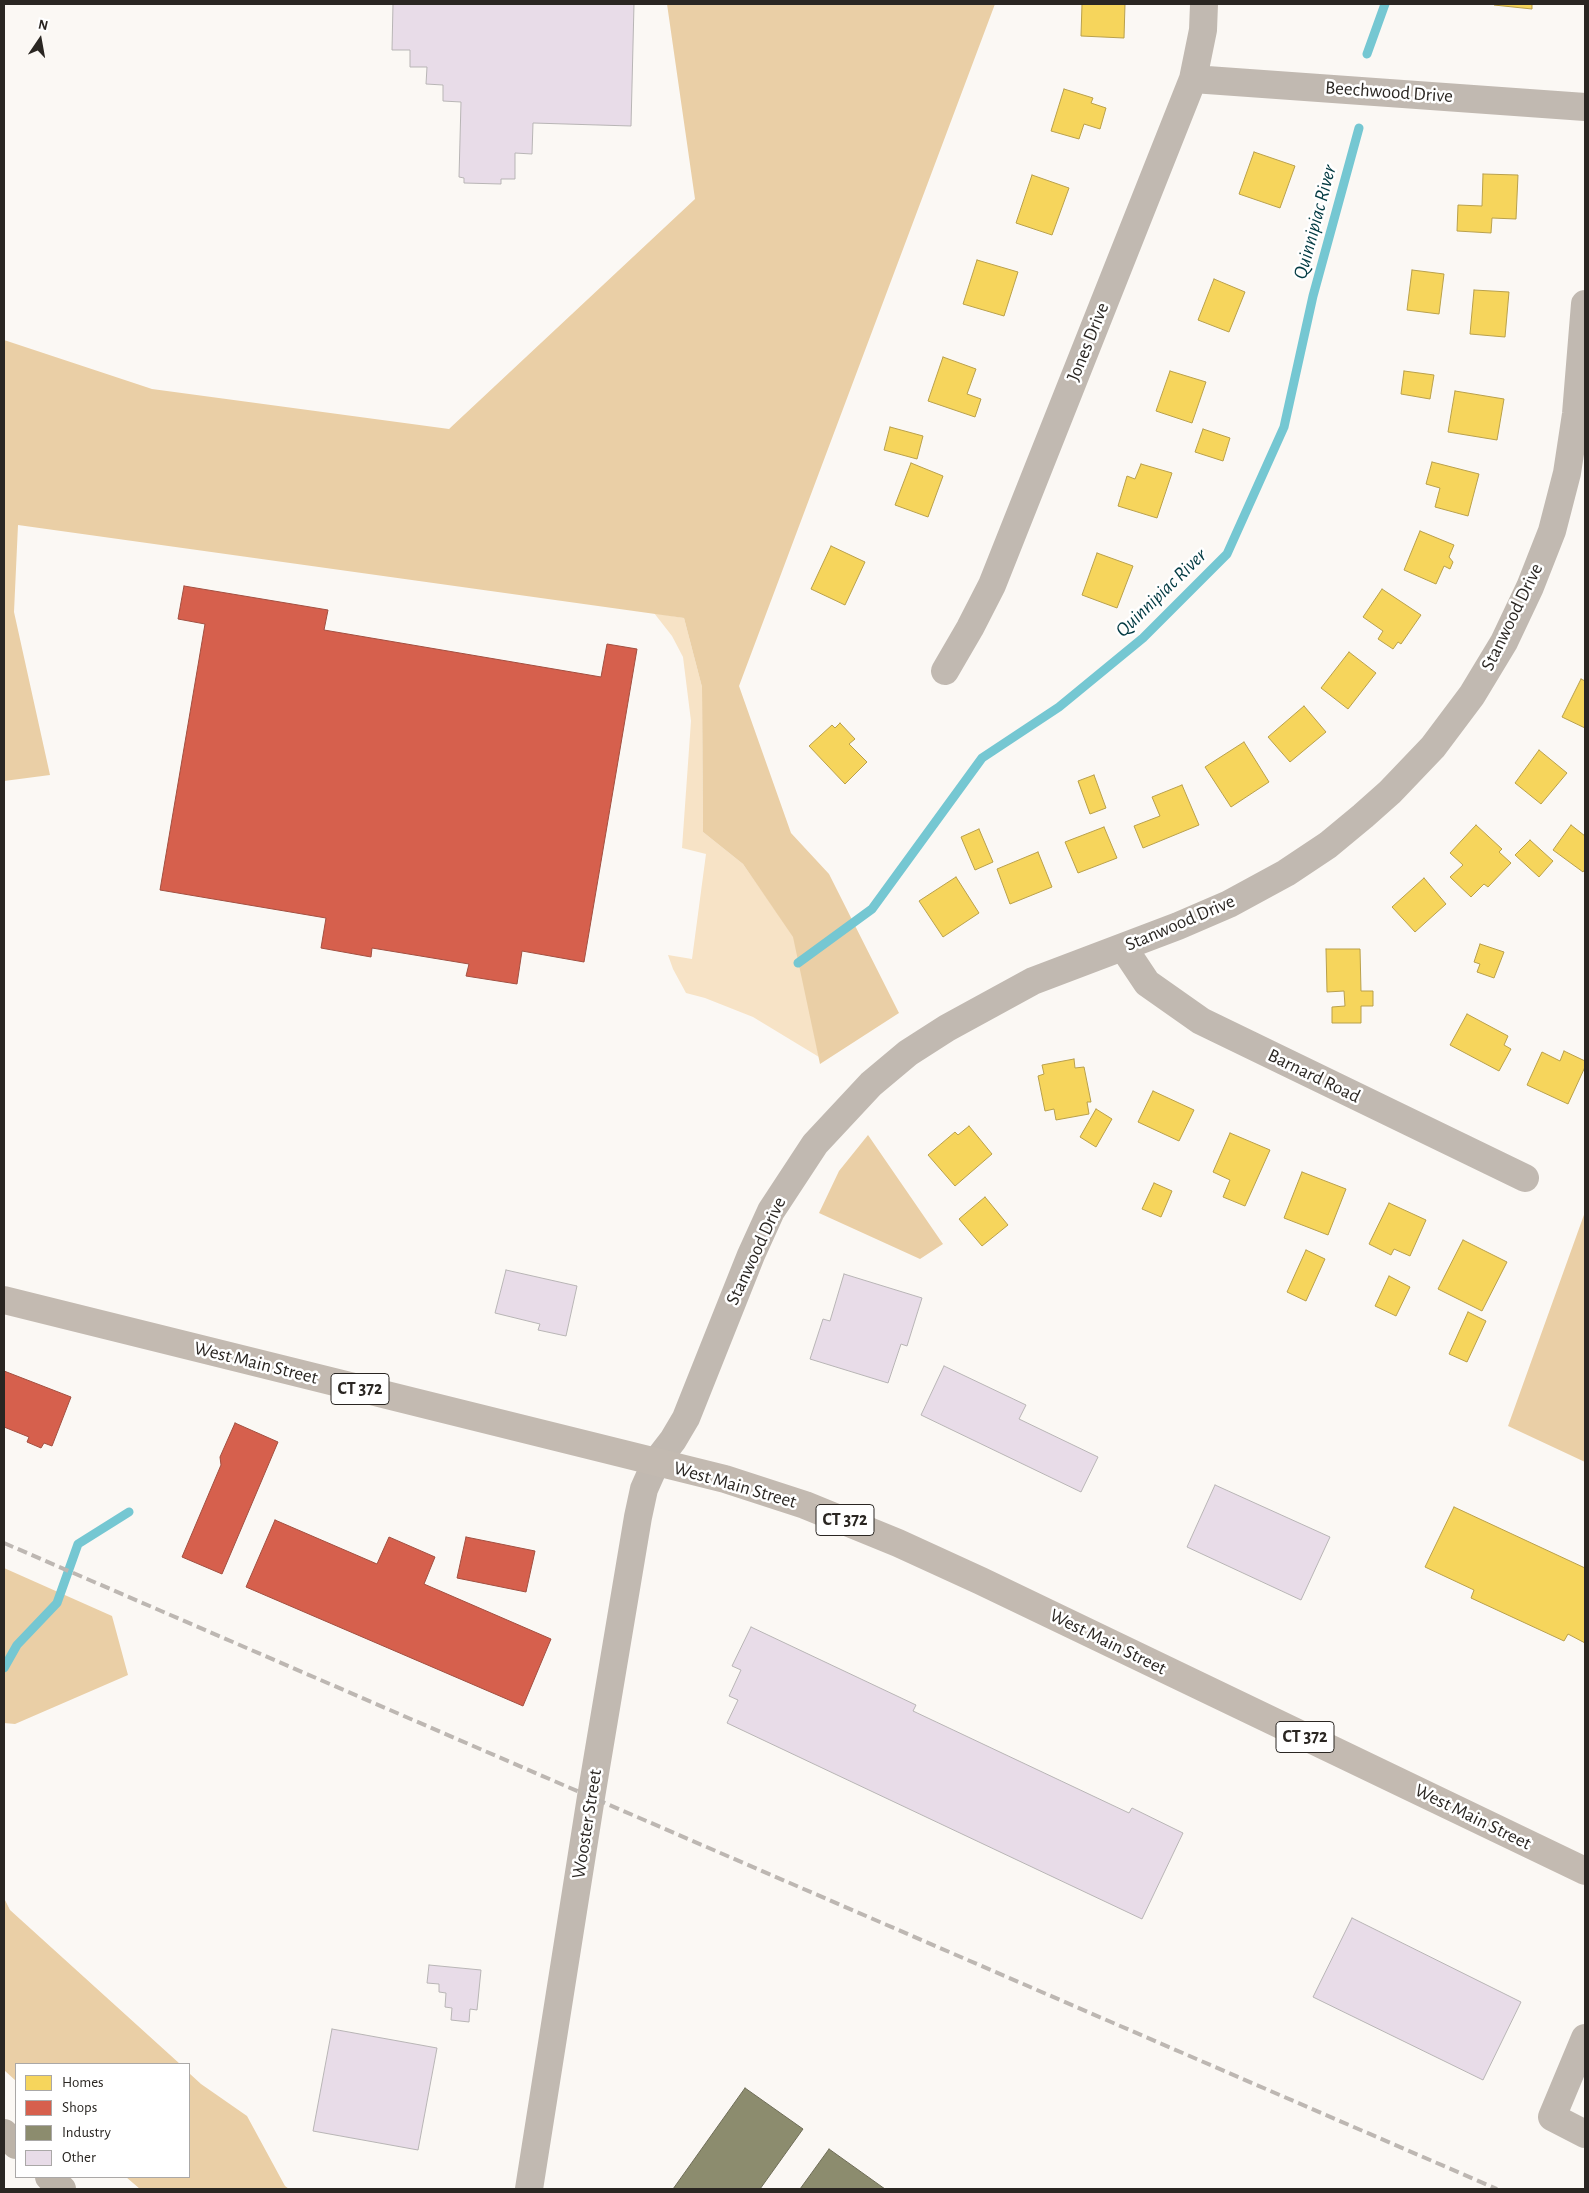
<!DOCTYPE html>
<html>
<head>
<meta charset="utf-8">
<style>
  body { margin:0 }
  #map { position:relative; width:1589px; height:2193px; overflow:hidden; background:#fbf8f4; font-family:"Alegreya Sans",sans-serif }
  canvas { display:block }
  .frame { position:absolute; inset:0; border:5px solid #2a2622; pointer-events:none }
  .legend { position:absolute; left:15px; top:2063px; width:175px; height:115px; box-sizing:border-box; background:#fff; border:1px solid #aaa8a7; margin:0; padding:6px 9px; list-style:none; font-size:15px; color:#2a2622 }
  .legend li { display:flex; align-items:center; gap:10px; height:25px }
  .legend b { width:25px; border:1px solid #aaa8a7 }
  .north { position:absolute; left:15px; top:15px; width:50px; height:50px; -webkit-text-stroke:4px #fff; paint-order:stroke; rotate:12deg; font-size:14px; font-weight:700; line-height:20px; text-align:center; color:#2a2622 }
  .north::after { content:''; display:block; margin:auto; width:18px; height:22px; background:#2a2622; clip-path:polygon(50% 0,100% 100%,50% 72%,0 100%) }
</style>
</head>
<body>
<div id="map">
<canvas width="1589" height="2193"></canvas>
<div class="frame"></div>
<ul class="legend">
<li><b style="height:14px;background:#f6d55c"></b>Homes</li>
<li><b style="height:14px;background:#d6604d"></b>Shops</li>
<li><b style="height:14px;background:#8c8c6e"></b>Industry</li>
<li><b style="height:14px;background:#e8dce8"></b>Other</li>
</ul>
<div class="north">N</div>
</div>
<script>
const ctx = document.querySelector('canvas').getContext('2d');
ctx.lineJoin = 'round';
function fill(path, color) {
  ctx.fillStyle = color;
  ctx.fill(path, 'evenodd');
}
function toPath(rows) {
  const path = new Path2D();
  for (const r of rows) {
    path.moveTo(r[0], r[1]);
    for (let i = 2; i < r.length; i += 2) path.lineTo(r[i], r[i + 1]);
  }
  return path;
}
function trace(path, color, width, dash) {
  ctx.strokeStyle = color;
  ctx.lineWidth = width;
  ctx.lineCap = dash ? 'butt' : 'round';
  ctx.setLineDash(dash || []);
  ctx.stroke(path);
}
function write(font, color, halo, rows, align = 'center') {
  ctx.font = font + ' "Alegreya Sans",sans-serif';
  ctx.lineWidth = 5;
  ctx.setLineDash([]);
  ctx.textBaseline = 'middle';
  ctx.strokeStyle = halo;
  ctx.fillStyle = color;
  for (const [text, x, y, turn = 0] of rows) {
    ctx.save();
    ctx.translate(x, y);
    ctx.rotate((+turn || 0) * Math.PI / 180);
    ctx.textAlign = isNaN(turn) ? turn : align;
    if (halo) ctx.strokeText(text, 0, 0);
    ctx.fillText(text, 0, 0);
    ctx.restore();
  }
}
const green = toPath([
  [654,613,684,618,702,687,703,832,743,864,794,937,819,1057,753,1017,705,998,686,993,673,969,668,955,692,959,706,854,682,848,691,721,683,657,672,636]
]);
const forest = toPath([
  [667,4,995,4,739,686,791,833,829,874,899,1013,820,1064,793,937,743,864,703,832,702,687,684,618,18,525,14,612,50,775,4,781,4,340,152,389,449,429,695,199],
  [868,1135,943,1244,920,1259,819,1213,839,1171],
  [1585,1212,1585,1462,1508,1426],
  [4,1568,112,1616,128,1675,15,1724,4,1723],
  [4,1898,10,1910,180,2064,16,2064,16,2081,4,2070],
  [189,2073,201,2084,247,2116,285,2186,289,2189,140,2189,126,2177,189,2177]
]);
const homes = toPath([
  [1082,4,1125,4,1124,38,1081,36,1082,4],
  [1494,4,1532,4,1532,9,1494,5,1494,4],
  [1064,89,1093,98,1091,103,1106,108,1100,129,1084,124,1079,139,1051,131,1064,89],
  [1254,152,1295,166,1280,208,1239,194,1254,152],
  [1483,174,1518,175,1516,219,1492,218,1491,233,1457,231,1458,205,1482,206,1483,174],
  [1032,175,1069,188,1052,235,1016,223,1032,175],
  [977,260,1018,272,1004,316,963,304,977,260],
  [1412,270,1444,274,1439,314,1407,310,1412,270],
  [1214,279,1245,292,1229,332,1198,320,1214,279],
  [1474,290,1509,292,1505,337,1470,334,1474,290],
  [943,357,976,369,967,394,981,399,975,417,928,401,943,357],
  [1170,371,1206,382,1192,423,1156,411,1170,371],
  [1404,371,1434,375,1430,399,1401,394,1404,371],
  [1455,391,1504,399,1497,440,1448,432,1455,391],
  [890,427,923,436,917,459,884,450,890,427],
  [1203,429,1230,438,1223,461,1195,452,1203,429],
  [1432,462,1479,474,1468,516,1435,507,1440,488,1426,484,1432,462],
  [911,463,943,476,928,517,895,505,911,463],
  [1141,464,1172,473,1157,518,1118,506,1127,476,1135,479,1141,464],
  [1420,531,1454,545,1449,557,1453,562,1450,569,1444,566,1436,584,1404,570,1420,531],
  [831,546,865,562,845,605,811,589,831,546],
  [1097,553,1133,566,1117,608,1082,595,1097,553],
  [1382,589,1421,615,1401,644,1398,642,1393,649,1378,639,1383,631,1363,617,1382,589],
  [1349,652,1376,673,1348,709,1321,688,1349,652],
  [1581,679,1585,681,1585,728,1562,717,1581,679],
  [1304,706,1326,732,1290,762,1268,737,1304,706],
  [840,723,855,739,849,744,867,762,845,784,809,746,832,725,835,728,840,723],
  [1244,742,1269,782,1231,807,1205,767,1244,742],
  [1539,750,1567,773,1541,804,1515,783,1539,750],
  [1094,775,1106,808,1090,814,1078,781,1094,775],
  [1182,785,1199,825,1143,848,1134,826,1160,816,1152,797,1182,785],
  [1476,825,1502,849,1499,852,1511,863,1488,887,1484,884,1471,897,1450,877,1463,865,1450,853,1476,825],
  [1571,825,1585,836,1585,869,1583,872,1553,850,1571,825],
  [1104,827,1117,858,1078,873,1065,842,1104,827],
  [979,829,993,862,975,870,961,837,979,829],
  [1530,840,1553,861,1539,877,1515,855,1530,840],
  [1038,852,1052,887,1010,904,997,869,1038,852],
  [956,877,979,913,943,937,919,901,956,877],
  [1424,878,1446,904,1415,932,1392,907,1424,878],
  [1480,944,1504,952,1494,978,1477,972,1480,964,1474,962,1480,944],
  [1326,949,1360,949,1361,991,1373,991,1373,1006,1361,1006,1361,1023,1332,1023,1332,1007,1345,1006,1344,991,1327,992,1326,949],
  [1467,1014,1508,1036,1504,1045,1511,1049,1499,1071,1450,1045,1467,1014],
  [1564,1051,1585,1061,1585,1067,1568,1104,1527,1085,1542,1052,1560,1061,1564,1051],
  [1074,1059,1075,1068,1084,1067,1091,1102,1087,1102,1089,1114,1056,1120,1054,1109,1045,1111,1038,1076,1044,1074,1042,1065,1074,1059],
  [1153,1091,1194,1110,1179,1141,1138,1122,1153,1091],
  [1096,1109,1112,1119,1096,1147,1080,1137,1096,1109],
  [969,1126,992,1154,955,1186,928,1155,955,1132,958,1135,969,1126],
  [1230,1133,1270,1150,1245,1206,1223,1197,1230,1180,1213,1172,1230,1133],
  [1302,1172,1346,1189,1328,1235,1284,1218,1302,1172],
  [1154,1183,1172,1191,1161,1217,1142,1209,1154,1183],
  [985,1197,1008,1225,982,1246,959,1219,985,1197],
  [1389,1203,1426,1220,1410,1256,1394,1249,1391,1255,1369,1244,1389,1203],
  [1463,1240,1507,1262,1482,1311,1438,1289,1463,1240],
  [1306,1250,1325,1259,1306,1301,1287,1292,1306,1250],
  [1389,1276,1410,1287,1396,1316,1375,1306,1389,1276],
  [1468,1312,1486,1321,1467,1362,1449,1354,1468,1312],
  [1454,1507,1585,1568,1585,1643,1568,1634,1564,1641,1471,1598,1474,1590,1425,1567,1454,1507]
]);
const shops = toPath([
  [184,586,328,610,324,630,601,677,607,644,637,649,584,962,522,951,517,984,466,976,469,964,372,948,371,957,321,948,326,918,160,890,205,624,178,619,184,586],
  [4,1371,71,1397,52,1446,44,1443,41,1448,27,1442,29,1437,4,1427,4,1371],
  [235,1423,278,1442,222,1574,182,1557,221,1465,220,1457,235,1423],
  [275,1520,377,1564,389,1537,435,1557,424,1584,551,1639,523,1706,246,1587,275,1520],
  [466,1537,535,1551,526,1592,457,1578,466,1537]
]);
const industry = toPath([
  [745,2088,803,2129,760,2189,673,2189,745,2088],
  [829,2149,885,2189,800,2189,829,2149]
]);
const stream = toPath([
  [1367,54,1385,4],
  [798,963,872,909,982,758,1059,707,1143,638,1227,554,1284,427,1313,296,1359,128],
  [4,1668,17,1645,57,1603,78,1544,129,1512]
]);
const building = toPath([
  [393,4,634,4,631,126,533,123,532,154,515,153,515,179,501,179,501,184,464,183,464,178,459,177,461,102,443,101,443,85,426,84,427,67,410,67,410,50,392,50,393,4],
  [506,1270,577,1286,566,1336,538,1330,540,1324,495,1313,506,1270],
  [844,1274,922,1298,907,1346,901,1344,888,1383,810,1359,823,1319,830,1321,844,1274],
  [944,1366,1026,1405,1019,1419,1098,1457,1081,1492,921,1415,944,1366],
  [1215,1485,1330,1537,1301,1600,1187,1547,1215,1485],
  [751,1627,916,1705,913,1711,1129,1813,1132,1808,1183,1833,1142,1919,727,1723,738,1700,729,1696,741,1670,732,1666,751,1627],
  [1352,1918,1521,2002,1483,2080,1313,1997,1352,1918],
  [429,1965,481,1970,477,2010,470,2009,469,2022,451,2020,452,2008,445,2007,446,1993,439,1992,439,1984,427,1983,429,1965],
  [332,2029,437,2048,418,2150,313,2131,332,2029]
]);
const minor = toPath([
  [1193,79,1585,107],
  [945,671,970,628,992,585,1193,79,1203,30,1204,4],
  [1123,947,1147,983,1201,1021,1525,1178],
  [1585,2038,1552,2117,1585,2134],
  [529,2189,591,1797,638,1517,644,1489,656,1462,673,1440,686,1418,751,1255,771,1211,815,1144,871,1084,908,1053,947,1028,1033,981,1178,926,1229,904,1286,873,1328,845,1363,816,1390,792,1433,747,1472,695,1504,642,1530,587,1552,531,1567,473,1576,414,1585,304]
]);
const major = toPath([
  [4,1300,725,1479,805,1505,898,1543,981,1581,1585,1871]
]);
const highway = toPath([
  [4,2133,16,2145],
  [49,2177,62,2189]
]);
const rail = toPath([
  [4,1543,1497,2189]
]);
const shields = [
  [360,1389,58],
  [845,1520,58],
  [1305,1737,58]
];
const shieldNames = [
  ["CT 372",360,1389],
  ["CT 372",845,1520],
  ["CT 372",1305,1737]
];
const streetNames = [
  ["Beechwood Drive",1389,92,4],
  ["Jones Drive",1088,342,-68],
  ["Stanwood Drive",1512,617,-64],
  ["Stanwood Drive",1180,923,-23],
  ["Barnard Road",1314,1076,26],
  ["Stanwood Drive",756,1251,-65],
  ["West Main Street",256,1363,14],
  ["West Main Street",735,1485,16],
  ["West Main Street",1108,1642,26],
  ["West Main Street",1473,1817,26],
  ["Wooster Street",587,1824,-81]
];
const waterNames = [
  ["Quinnipiac River",1315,222,-75],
  ["Quinnipiac River",1161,593,-44]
];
fill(green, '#f7e3c6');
fill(forest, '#eacfa6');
fill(homes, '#f6d55c');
trace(homes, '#b9a04b', 1);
fill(shops, '#d6604d');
trace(shops, '#a24f40', 1);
fill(industry, '#8c8c6e');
trace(industry, '#6f6d57', 1);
trace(stream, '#75c7d2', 9);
fill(building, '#e8dce8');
trace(building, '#b8b5b5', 1);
trace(minor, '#c1b9b1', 28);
trace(major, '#c3bab1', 28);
trace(highway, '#bcb3a8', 28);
trace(rail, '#bdb7b2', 4, [10, 5]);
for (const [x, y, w] of shields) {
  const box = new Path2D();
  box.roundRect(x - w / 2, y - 15.5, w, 31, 4);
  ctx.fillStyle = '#fff';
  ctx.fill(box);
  trace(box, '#2a2622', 1);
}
write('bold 18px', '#2a2622', null, shieldNames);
write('19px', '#2a2622', '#fff', streetNames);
write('italic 20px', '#023a42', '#fff', waterNames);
</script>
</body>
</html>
